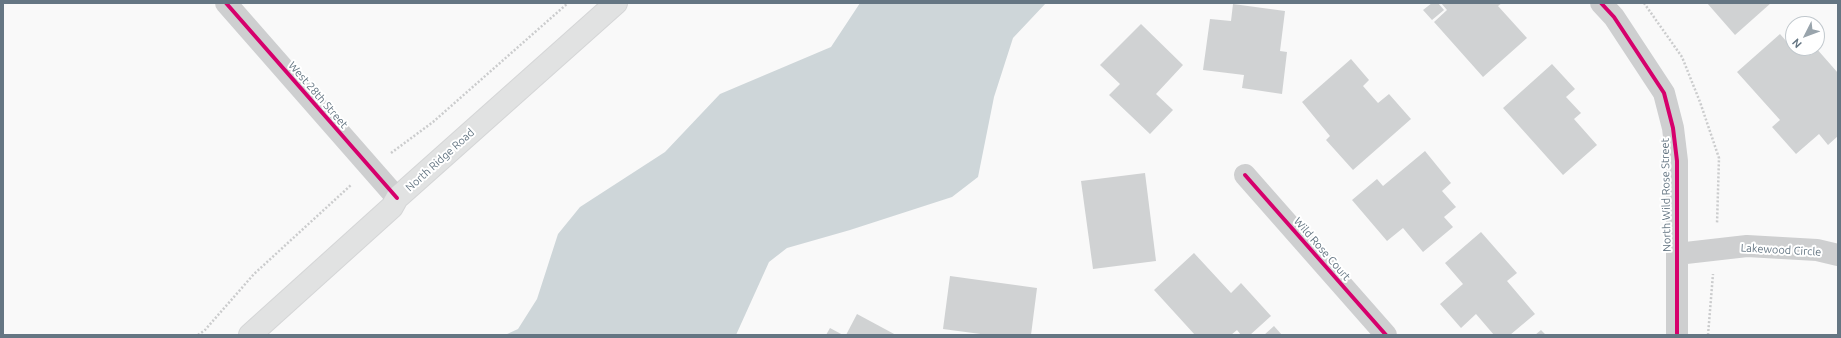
<!DOCTYPE html>
<html>
<head>
<meta charset="utf-8">
<style>
  body { margin:0 }
  #map { position:relative; width:1841px; height:338px; overflow:hidden; background:#f9f9f9; font-family:Ubuntu,sans-serif }
  canvas { display:block }
  .frame { position:absolute; inset:0; border:4px solid #657683; pointer-events:none }
  .north { position:absolute; left:1785px; top:16px; width:40px; height:40px; box-sizing:border-box; background:#fff; border:1px solid #c1c8cd; border-radius:50%; rotate:228deg; font-size:11px; font-weight:700; line-height:16px; text-align:center; color:#657683 }
  .north::after { content:''; display:block; margin:auto; width:14px; height:18px; background:#99a4ac; clip-path:polygon(50% 0,100% 100%,50% 72%,0 100%) }
</style>
</head>
<body>
<div id="map">
<canvas width="1841" height="338"></canvas>
<div class="frame"></div>
<div class="north">N</div>
</div>
<script>
const ctx = document.querySelector('canvas').getContext('2d');
ctx.lineJoin = 'round';
function fill(path, color) {
  ctx.fillStyle = color;
  ctx.fill(path, 'evenodd');
}
function toPath(rows) {
  const path = new Path2D();
  for (const r of rows) {
    path.moveTo(r[0], r[1]);
    for (let i = 2; i < r.length; i += 2) path.lineTo(r[i], r[i + 1]);
  }
  return path;
}
function trace(path, color, width, dash) {
  ctx.strokeStyle = color;
  ctx.lineWidth = width;
  ctx.lineCap = dash ? 'butt' : 'round';
  ctx.setLineDash(dash || []);
  ctx.stroke(path);
}
function write(font, color, halo, rows, align = 'center') {
  ctx.font = font + ' Ubuntu,sans-serif';
  ctx.lineWidth = 4;
  ctx.setLineDash([]);
  ctx.textBaseline = 'middle';
  ctx.strokeStyle = halo;
  ctx.fillStyle = color;
  for (const [text, x, y, turn = 0] of rows) {
    ctx.save();
    ctx.translate(x, y);
    ctx.rotate((+turn || 0) * Math.PI / 180);
    ctx.textAlign = isNaN(turn) ? turn : align;
    if (halo) ctx.strokeText(text, 0, 0);
    ctx.fillText(text, 0, 0);
    ctx.restore();
  }
}
const water = toPath([
  [860,3,1046,3,1013,38,994,97,978,177,952,197,850,230,787,248,769,262,736,335,505,335,518,329,537,299,558,234,580,207,665,152,720,94,831,47]
]);
const building = toPath([
  [1432,3,1438,3,1444,10,1432,20,1423,10],
  [1441,3,1502,3,1498,6,1527,38,1483,77,1434,22,1447,10],
  [1707,3,1771,3,1735,35],
  [1233,4,1285,11,1280,51,1287,52,1282,94,1242,88,1244,75,1203,70,1210,19,1231,21],
  [1141,24,1183,65,1156,94,1173,110,1150,134,1109,95,1120,84,1100,65],
  [1780,34,1794,50,1796,48,1816,48,1838,73,1838,136,1828,145,1819,134,1796,154,1772,127,1780,120,1737,72],
  [1351,59,1369,80,1363,86,1378,103,1389,94,1411,119,1353,170,1326,140,1330,136,1302,102],
  [1552,64,1575,89,1566,97,1581,113,1574,119,1597,145,1563,175,1503,108],
  [1425,151,1451,183,1442,191,1456,207,1444,217,1453,227,1423,252,1403,228,1387,241,1352,200,1377,179,1383,186],
  [1145,173,1156,261,1093,269,1081,181],
  [1481,232,1517,273,1507,281,1535,314,1510,335,1494,335,1476,314,1461,328,1440,304,1463,284,1445,263],
  [1194,253,1231,293,1241,283,1271,316,1250,335,1241,335,1237,330,1231,335,1195,335,1154,290],
  [950,276,1037,288,1031,335,988,335,943,329],
  [857,314,896,335,846,335],
  [1274,326,1282,335,1264,335],
  [830,328,843,335,826,335],
  [1541,330,1546,335,1535,335]
]);
const path = toPath([
  [1644,3,1682,57,1700,102,1719,158,1717,224],
  [391,153,433,122,568,3],
  [198,335,205,330,254,274,351,185],
  [1708,335,1713,274]
]);
const minor = toPath([
  [226,3,397,198],
  [1601,3,1614,17,1664,93,1673,128,1677,161,1677,335],
  [1245,175,1386,335],
  [1677,254,1747,246,1817,250,1838,255]
]);
const secondary = toPath([
  [250,335,392,207,397,198,616,3]
]);
const cycleway = toPath([
  [226,3,397,198],
  [1601,3,1614,17,1664,93,1673,128,1677,161,1677,335],
  [1245,175,1386,335]
]);
const streetNames = [
  ["West 28th Street",318,95,49],
  ["North Ridge Road",440,160,-42],
  ["North Wild Rose Street",1666,195,-91],
  ["Wild Rose Court",1322,249,49],
  ["Lakewood Circle",1781,250,3]
];
fill(water, '#ced6d9');
fill(building, '#d0d2d3');
trace(secondary, '#d5d6d7', 24);
trace(path, '#cbcccd', 2.5, [2, 2]);
trace(minor, '#cecfd0', 22);
trace(secondary, '#e1e2e2', 22);
trace(cycleway, '#d6006c', 4);
write('11px', '#657683', '#fff', streetNames);
</script>
</body>
</html>
